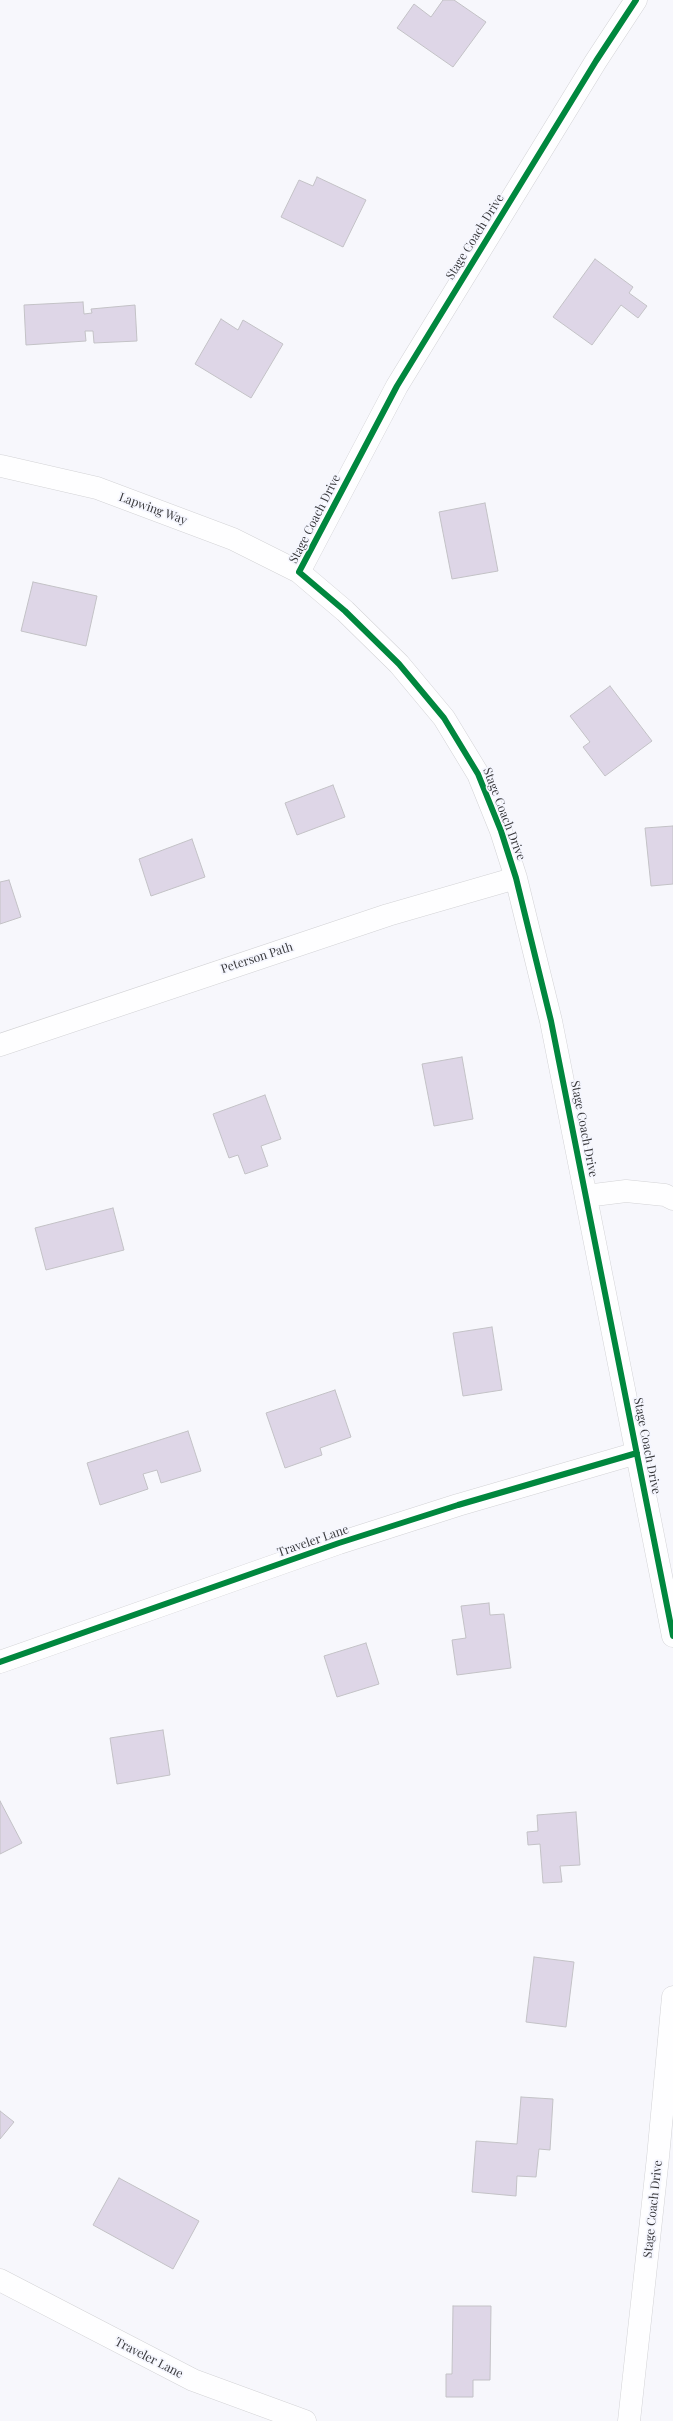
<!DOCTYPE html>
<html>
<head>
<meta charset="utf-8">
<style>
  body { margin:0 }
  canvas { display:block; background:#f7f7fc }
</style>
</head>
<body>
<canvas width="673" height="2421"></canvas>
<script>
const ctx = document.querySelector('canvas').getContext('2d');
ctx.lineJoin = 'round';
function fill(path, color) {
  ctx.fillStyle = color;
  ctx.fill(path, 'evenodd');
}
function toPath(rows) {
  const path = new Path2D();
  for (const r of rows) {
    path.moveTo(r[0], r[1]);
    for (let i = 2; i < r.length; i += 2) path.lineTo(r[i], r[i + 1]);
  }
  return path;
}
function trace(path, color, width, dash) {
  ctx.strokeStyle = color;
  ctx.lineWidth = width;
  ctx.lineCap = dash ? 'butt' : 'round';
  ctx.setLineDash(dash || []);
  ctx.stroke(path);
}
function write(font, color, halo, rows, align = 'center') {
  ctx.font = font + ' "Playfair Display",serif';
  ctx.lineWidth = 3.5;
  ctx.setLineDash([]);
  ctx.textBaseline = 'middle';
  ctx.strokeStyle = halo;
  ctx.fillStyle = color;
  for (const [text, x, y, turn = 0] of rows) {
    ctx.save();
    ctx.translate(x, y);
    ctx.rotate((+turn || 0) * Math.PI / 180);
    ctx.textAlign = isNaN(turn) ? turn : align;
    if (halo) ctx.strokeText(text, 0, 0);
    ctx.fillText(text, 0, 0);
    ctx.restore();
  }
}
const building = toPath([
  [443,0,454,0,486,22,453,67,397,28,414,4,431,17,443,0],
  [317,177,366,200,343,247,281,217,299,180,313,186,317,177],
  [595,259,633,287,629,293,647,306,638,318,621,305,592,345,553,317,595,259],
  [83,302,84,314,92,313,91,309,135,305,137,341,94,343,93,331,85,331,86,341,26,345,24,305,83,302],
  [221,319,238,330,243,320,283,344,251,398,195,364,221,319],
  [485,503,498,571,452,579,439,512,485,503],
  [33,582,97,596,86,646,21,631,33,582],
  [610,686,652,741,605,776,583,747,590,742,570,716,610,686],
  [333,785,345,817,297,835,285,803,333,785],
  [673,826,673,884,651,886,645,828,673,826],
  [192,839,205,877,151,896,139,859,192,839],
  [9,880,21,917,0,924,0,882,9,880],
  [462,1057,473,1119,434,1126,422,1064,462,1057],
  [265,1095,281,1139,261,1146,268,1166,245,1174,238,1155,229,1158,213,1114,265,1095],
  [113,1208,124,1250,46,1270,35,1228,113,1208],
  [492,1327,502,1390,463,1396,453,1333,492,1327],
  [335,1390,351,1437,320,1448,322,1455,285,1468,266,1413,335,1390],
  [188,1431,201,1471,161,1483,157,1470,143,1474,148,1489,100,1505,87,1463,188,1431],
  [489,1603,490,1615,504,1614,511,1668,457,1675,452,1640,466,1638,461,1606,489,1603],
  [366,1643,379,1684,337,1697,324,1656,366,1643],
  [163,1730,170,1775,117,1784,110,1738,163,1730],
  [0,1801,22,1843,0,1854,0,1801],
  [576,1812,580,1865,560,1866,562,1882,543,1883,540,1844,528,1845,527,1832,538,1831,537,1815,576,1812],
  [534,1957,574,1962,566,2027,526,2022,534,1957],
  [521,2097,553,2099,550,2150,539,2149,536,2177,517,2176,516,2196,472,2192,476,2141,517,2144,521,2097],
  [0,2111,14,2122,0,2139,0,2111],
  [119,2178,199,2221,173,2269,93,2225,119,2178],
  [453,2306,491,2306,490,2380,473,2380,473,2397,446,2397,446,2374,452,2374,453,2306]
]);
const minor = toPath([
  [636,0,596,61,397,386,299,572,345,611,399,664,444,718,478,774,501,831,516,878,551,1021,673,1636],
  [1,466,97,488,233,539,299,572],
  [0,1045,388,915,516,878],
  [586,1196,626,1191,665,1195,673,1199],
  [0,1662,339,1543,458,1505,637,1453],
  [0,2280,193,2380,305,2421],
  [629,2421,658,2157,673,1997]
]);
const cycleway = toPath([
  [636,0,596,61,397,386,299,572,345,611,399,664,444,718,478,774,501,831,516,878,551,1021,673,1636],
  [0,1662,339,1543,458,1505,637,1453]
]);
const streetNames = [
  ["Stage Coach Drive",475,237,-58],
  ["Lapwing Way",153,509,20],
  ["Stage Coach Drive",315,519,-63],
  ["Stage Coach Drive",504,814,69],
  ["Peterson Path",257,958,-18],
  ["Stage Coach Drive",584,1129,79],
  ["Stage Coach Drive",647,1446,79],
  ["Traveler Lane",313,1541,-19],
  ["Stage Coach Drive",653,2209,-84],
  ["Traveler Lane",149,2358,27]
];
fill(building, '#ded6e7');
trace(building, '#c3c2c6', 1);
trace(minor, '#d3d3d6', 23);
trace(minor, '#fefeff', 22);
trace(cycleway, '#00873e', 6);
write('12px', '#38383b', '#f5f6fe', streetNames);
</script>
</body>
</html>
